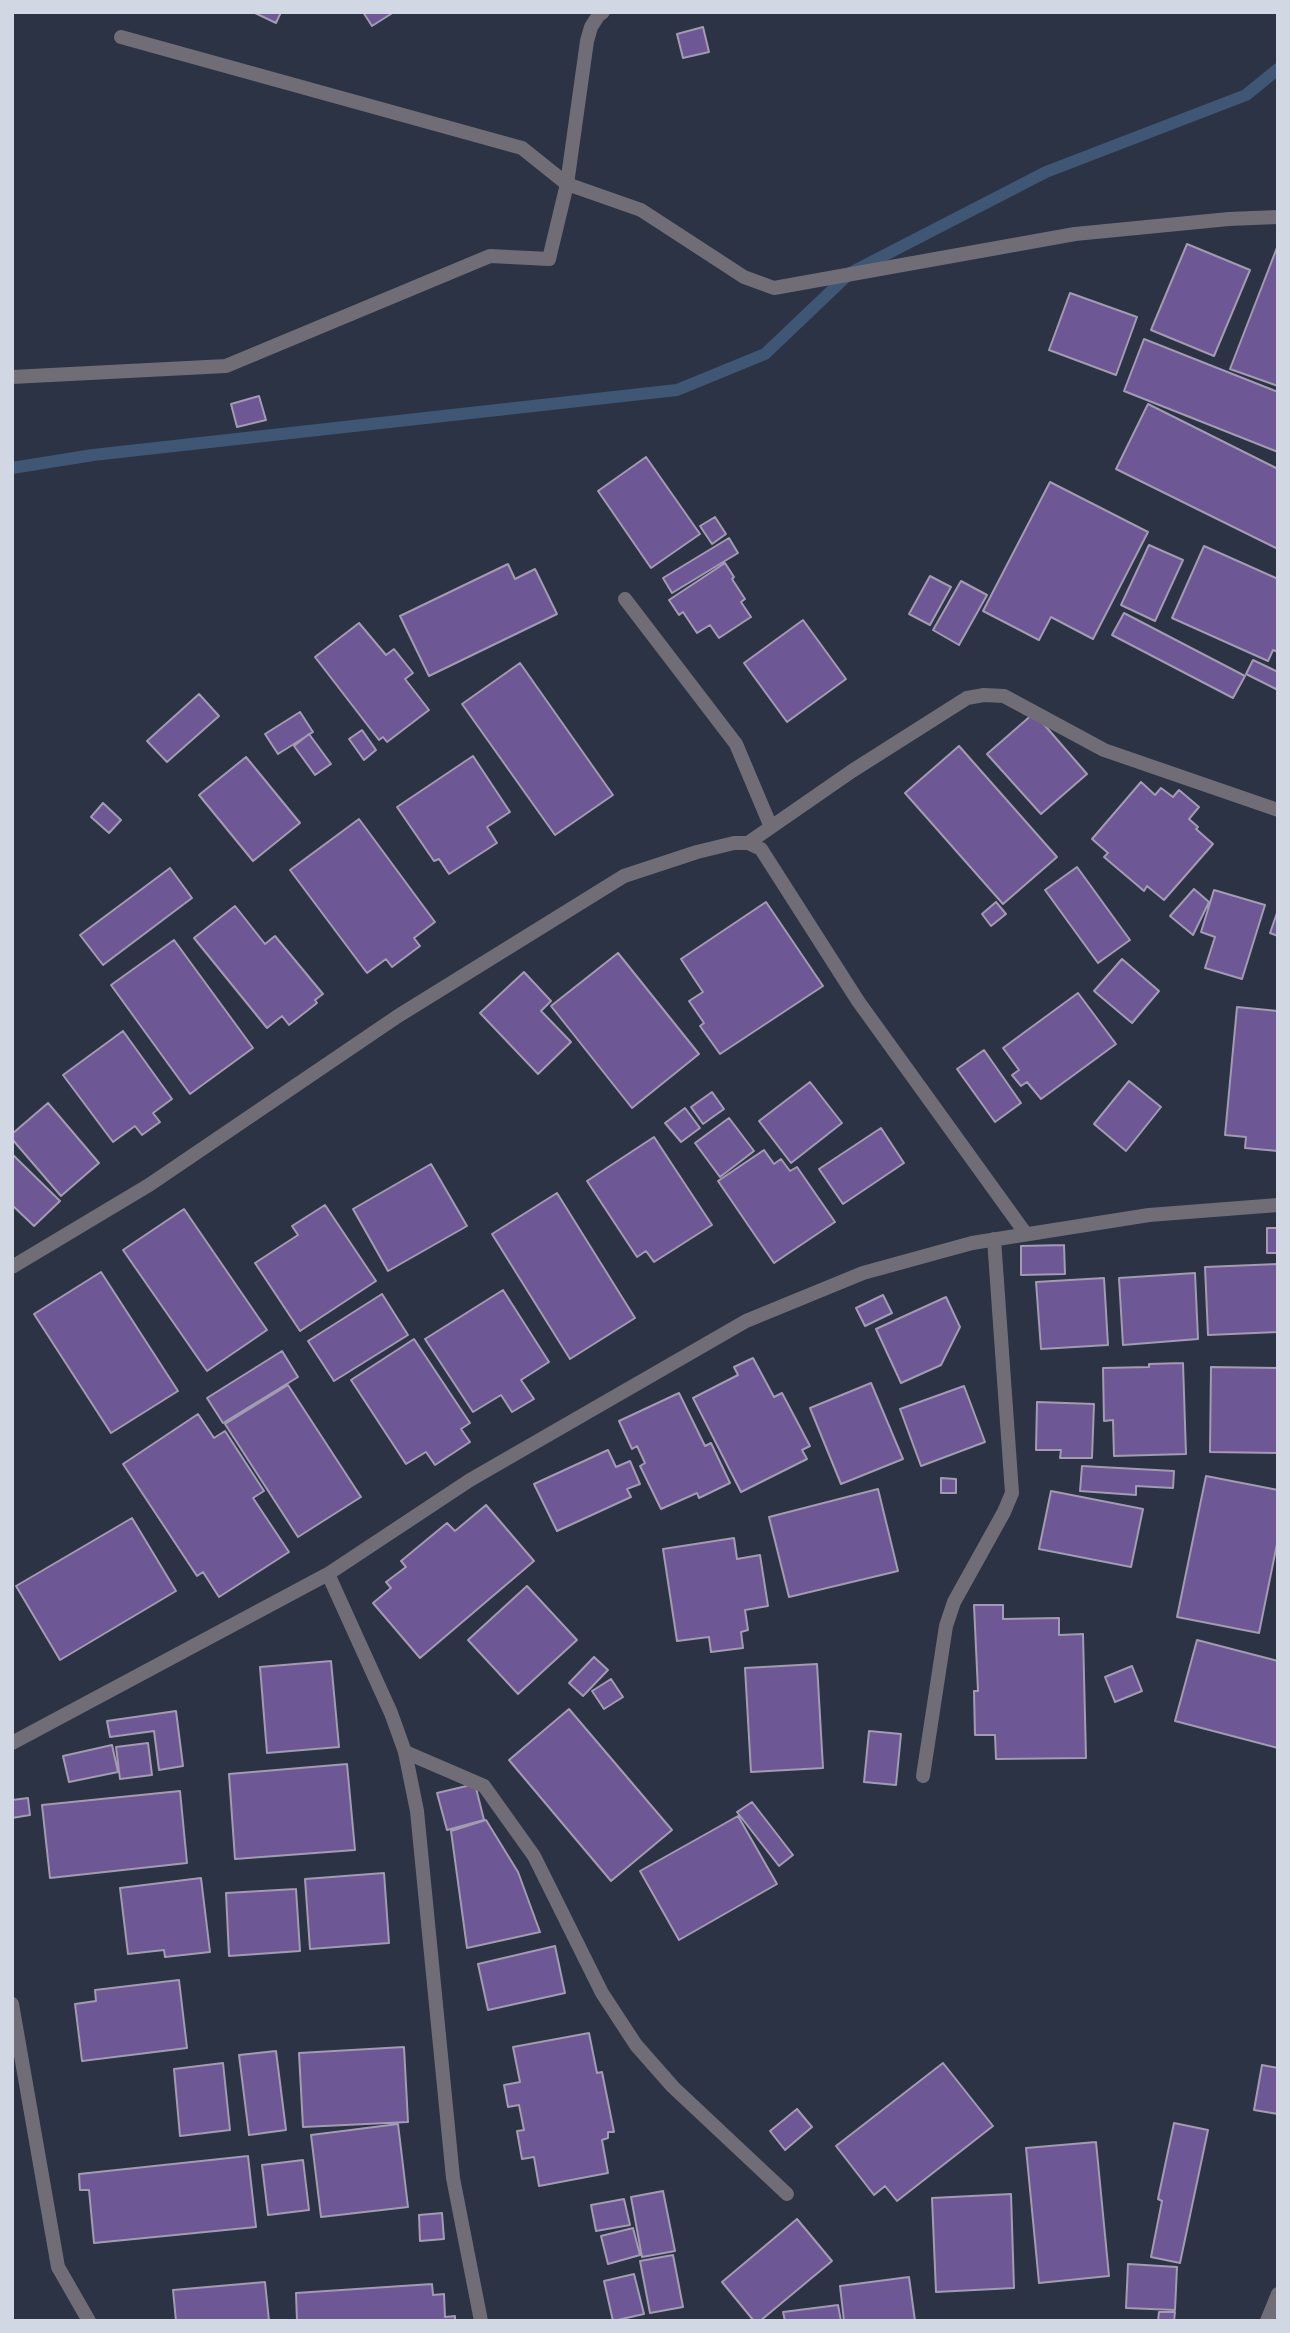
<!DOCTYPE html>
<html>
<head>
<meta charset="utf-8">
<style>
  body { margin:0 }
  #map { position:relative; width:1290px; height:2333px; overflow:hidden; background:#2b3345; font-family:"Alegreya Sans",sans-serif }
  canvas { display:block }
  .frame { position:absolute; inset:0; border:14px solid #d2d8e3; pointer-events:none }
</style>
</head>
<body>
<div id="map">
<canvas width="1290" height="2333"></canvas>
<div class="frame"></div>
</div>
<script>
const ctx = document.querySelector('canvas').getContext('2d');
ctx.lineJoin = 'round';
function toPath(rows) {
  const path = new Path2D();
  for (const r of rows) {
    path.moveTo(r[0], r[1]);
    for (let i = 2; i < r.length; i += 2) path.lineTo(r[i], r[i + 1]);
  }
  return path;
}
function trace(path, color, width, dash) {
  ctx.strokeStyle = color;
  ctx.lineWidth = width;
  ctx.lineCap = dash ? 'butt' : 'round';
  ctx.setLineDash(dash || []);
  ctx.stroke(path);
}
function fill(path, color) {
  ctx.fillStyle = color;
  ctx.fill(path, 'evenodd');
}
const stream = toPath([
  [12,468,93,455,677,390,765,354,850,273,1046,172,1246,95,1278,69]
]);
const building = toPath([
  [253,12,281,12,276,23,253,12],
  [363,12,394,12,372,26,363,12],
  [703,27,709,52,683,58,677,34,703,27],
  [1187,244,1250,270,1214,356,1151,330,1187,244],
  [1278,245,1278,386,1230,369,1278,245],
  [1070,293,1137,317,1116,375,1049,350,1070,293],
  [1144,339,1278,392,1278,452,1124,391,1144,339],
  [259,396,266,420,237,427,231,404,259,396],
  [1148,404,1278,469,1278,549,1116,469,1148,404],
  [646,457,700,534,651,568,598,491,646,457],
  [1050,482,1148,532,1093,639,1051,617,1039,640,983,611,1050,482],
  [715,517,726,534,712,544,700,526,715,517],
  [729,538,738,553,672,593,663,578,729,538],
  [1149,545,1183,560,1155,621,1121,605,1149,545],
  [1204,546,1278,579,1278,652,1273,650,1268,661,1172,618,1204,546],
  [725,563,734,577,732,579,745,599,741,602,751,617,719,638,710,625,697,633,683,612,679,615,669,600,725,563],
  [508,564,515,579,535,569,557,614,429,676,400,616,508,564],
  [930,576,951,587,930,625,909,614,930,576],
  [961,581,987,595,959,645,933,630,961,581],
  [1124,613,1245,676,1233,698,1112,635,1124,613],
  [803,620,846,679,787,722,744,663,803,620],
  [359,623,386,655,394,649,413,673,405,679,429,710,387,742,383,737,379,740,315,657,359,623],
  [1253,660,1278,672,1278,690,1246,674,1253,660],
  [520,663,613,795,555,835,462,704,520,663],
  [199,694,219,716,167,762,147,741,199,694],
  [300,712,313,732,278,754,265,734,300,712],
  [1034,713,1087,774,1041,814,987,754,1034,713],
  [362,730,376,750,364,760,349,739,362,730],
  [309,734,331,764,315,775,294,746,309,734],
  [959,746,1057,857,1003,904,905,793,959,746],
  [473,756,510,812,487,827,497,843,449,874,439,859,434,861,397,807,473,756],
  [246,757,300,823,253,861,199,795,246,757],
  [1141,782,1155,795,1161,788,1173,797,1179,790,1199,807,1189,819,1198,827,1196,829,1213,844,1164,900,1147,886,1144,891,1104,857,1108,853,1092,839,1141,782],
  [103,803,121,820,109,833,91,817,103,803],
  [359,819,435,922,414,938,420,946,392,967,386,959,367,973,290,870,359,819],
  [1077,867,1130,940,1098,963,1045,890,1077,867],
  [170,868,192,898,103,965,80,935,170,868],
  [1194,889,1209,902,1193,935,1170,916,1194,889],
  [1214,890,1265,905,1242,979,1205,968,1215,937,1201,932,1214,890],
  [766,902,823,986,720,1054,700,1026,704,1023,689,1001,703,992,681,959,766,902],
  [996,902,1006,914,991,926,982,914,996,902],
  [235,906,265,944,275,936,323,994,315,1000,317,1003,289,1025,282,1016,267,1028,194,938,235,906],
  [1278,910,1278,936,1270,933,1278,910],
  [174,940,253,1048,190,1094,111,985,174,940],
  [618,953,699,1054,632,1108,551,1006,618,953],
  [1122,959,1159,991,1132,1023,1094,991,1122,959],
  [524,972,551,1001,541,1011,571,1042,538,1074,480,1013,524,972],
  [1078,993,1116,1044,1041,1099,1027,1082,1021,1086,1012,1075,1019,1070,1003,1048,1078,993],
  [1237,1007,1278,1011,1278,1151,1245,1148,1246,1137,1225,1135,1237,1007],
  [123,1031,172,1099,153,1113,160,1122,142,1135,135,1126,113,1142,63,1075,123,1031],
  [984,1050,1021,1103,995,1122,957,1069,984,1050],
  [1129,1081,1161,1107,1126,1151,1094,1124,1129,1081],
  [810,1082,842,1123,791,1163,759,1121,810,1082],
  [712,1092,724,1109,703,1124,691,1107,712,1092],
  [48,1103,99,1163,61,1196,12,1139,12,1134,48,1103],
  [685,1108,700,1128,681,1142,665,1123,685,1108],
  [729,1118,754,1151,720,1177,695,1143,729,1118],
  [881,1128,904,1163,843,1204,819,1169,881,1128],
  [654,1137,712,1225,654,1262,646,1251,637,1257,587,1181,654,1137],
  [764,1150,774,1164,781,1159,790,1171,797,1167,835,1222,774,1263,718,1181,764,1150],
  [12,1154,60,1201,34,1226,12,1205,12,1154],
  [431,1164,467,1226,388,1271,353,1209,431,1164],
  [557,1193,635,1318,570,1359,492,1234,557,1193],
  [325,1205,376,1281,300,1331,255,1263,298,1235,292,1226,325,1205],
  [184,1209,267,1330,207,1371,123,1250,184,1209],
  [1267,1228,1278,1228,1278,1253,1267,1253,1267,1228],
  [1064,1245,1065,1274,1021,1275,1021,1246,1064,1245],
  [1278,1264,1278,1332,1208,1335,1205,1267,1278,1264],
  [101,1272,178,1391,111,1433,34,1314,101,1272],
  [1195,1273,1198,1339,1123,1345,1119,1278,1195,1273],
  [1104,1278,1108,1345,1041,1349,1036,1282,1104,1278],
  [503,1290,549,1362,521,1380,534,1399,512,1412,501,1395,473,1412,425,1339,503,1290],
  [382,1294,408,1335,334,1381,308,1341,382,1294],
  [883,1295,892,1313,865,1326,856,1308,883,1295],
  [946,1297,960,1327,941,1365,901,1383,876,1329,946,1297],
  [414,1339,470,1423,461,1429,470,1442,435,1465,426,1452,406,1464,351,1380,414,1339],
  [282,1351,298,1377,223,1423,207,1398,282,1351],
  [753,1358,774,1397,782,1393,810,1446,802,1450,807,1459,741,1492,693,1398,738,1375,734,1367,753,1358],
  [1183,1363,1186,1454,1114,1456,1113,1420,1104,1421,1103,1368,1149,1367,1149,1364,1183,1363],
  [1211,1367,1278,1368,1278,1453,1210,1452,1211,1367],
  [871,1383,903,1459,841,1484,810,1408,871,1383],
  [288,1385,361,1497,298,1537,225,1424,288,1385],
  [964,1386,985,1442,921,1466,900,1409,964,1386],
  [679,1393,705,1446,711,1443,730,1483,699,1498,697,1493,661,1509,640,1466,645,1463,637,1446,632,1449,619,1421,679,1393],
  [1037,1402,1094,1404,1092,1458,1060,1458,1061,1450,1036,1450,1037,1402],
  [198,1414,214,1438,225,1431,264,1491,253,1498,289,1552,219,1597,203,1572,197,1576,123,1464,198,1414],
  [608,1450,616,1467,630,1461,640,1484,627,1489,631,1497,557,1531,534,1484,608,1450],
  [1082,1466,1174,1471,1173,1488,1136,1486,1136,1495,1080,1491,1082,1466],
  [1206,1476,1278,1490,1278,1539,1259,1633,1177,1617,1206,1476],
  [941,1478,956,1479,956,1493,941,1493,941,1478],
  [878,1489,898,1571,789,1597,769,1517,878,1489],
  [1051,1491,1143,1509,1131,1567,1039,1549,1051,1491],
  [486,1505,534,1561,420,1658,373,1603,391,1588,386,1582,406,1567,401,1561,447,1523,455,1531,486,1505],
  [132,1518,176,1591,60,1660,16,1586,132,1518],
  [734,1538,737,1559,760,1555,768,1606,745,1610,748,1630,741,1632,743,1648,711,1652,709,1637,677,1641,663,1549,734,1538],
  [527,1586,577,1640,518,1694,468,1640,527,1586],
  [974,1605,1003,1605,1003,1619,1059,1618,1059,1635,1083,1634,1086,1758,996,1759,995,1735,975,1735,974,1691,978,1691,974,1605],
  [1197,1640,1278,1661,1278,1748,1175,1721,1197,1640],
  [594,1657,608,1670,583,1696,569,1683,594,1657],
  [331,1661,339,1747,267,1753,260,1667,331,1661],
  [817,1664,823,1768,751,1772,745,1668,817,1664],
  [1132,1666,1142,1691,1115,1702,1105,1677,1132,1666],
  [611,1679,623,1697,604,1709,592,1691,611,1679],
  [569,1709,672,1830,611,1881,509,1760,569,1709],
  [176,1711,183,1766,159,1770,154,1731,110,1737,107,1721,176,1711],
  [869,1731,901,1734,896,1785,864,1782,869,1731],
  [148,1743,152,1775,120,1779,116,1747,148,1743],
  [112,1745,118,1772,69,1782,63,1756,112,1745],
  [347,1764,355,1850,235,1859,229,1774,347,1764],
  [475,1784,484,1820,447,1830,437,1793,475,1784],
  [180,1791,187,1863,50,1878,42,1805,180,1791],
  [28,1798,30,1815,12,1818,12,1800,28,1798],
  [752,1802,793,1855,779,1866,737,1812,752,1802],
  [738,1816,777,1884,679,1940,640,1871,738,1816],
  [486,1820,518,1872,540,1932,467,1948,451,1831,486,1820],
  [384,1873,389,1943,310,1949,305,1879,384,1873],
  [201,1878,210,1952,165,1957,164,1950,128,1954,120,1888,201,1878],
  [296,1889,300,1951,229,1956,226,1893,296,1889],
  [555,1946,565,1993,488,2010,478,1964,555,1946],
  [179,1980,187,2048,82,2061,75,2004,96,2001,95,1990,179,1980],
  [589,2033,597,2073,602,2072,614,2132,608,2132,608,2138,602,2140,608,2173,539,2186,534,2157,522,2159,517,2131,524,2130,519,2105,508,2107,504,2085,520,2082,513,2047,589,2033],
  [404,2047,408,2122,303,2127,299,2053,404,2047],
  [276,2051,286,2130,249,2135,239,2055,276,2051],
  [223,2063,230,2130,180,2136,174,2069,223,2063],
  [943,2063,993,2126,897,2201,885,2186,874,2195,836,2146,943,2063],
  [1262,2065,1278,2068,1278,2114,1254,2110,1262,2065],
  [797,2109,812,2127,785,2150,770,2131,797,2109],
  [1174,2123,1208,2130,1180,2263,1151,2257,1162,2201,1158,2199,1174,2123],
  [398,2124,408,2207,321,2217,311,2135,398,2124],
  [1096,2142,1109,2276,1039,2283,1026,2148,1096,2142],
  [248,2156,256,2227,94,2243,89,2190,80,2190,79,2174,248,2156],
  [303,2160,309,2210,268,2215,262,2165,303,2160],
  [663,2191,675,2251,642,2257,631,2197,663,2191],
  [1011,2194,1014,2288,936,2292,932,2198,1011,2194],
  [624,2199,630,2225,596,2231,591,2205,624,2199],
  [442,2213,444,2239,420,2241,419,2215,442,2213],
  [797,2219,832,2261,760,2321,754,2321,722,2282,797,2219],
  [633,2228,640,2255,608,2264,601,2236,633,2228],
  [673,2255,683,2307,650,2313,640,2261,673,2255],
  [1128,2264,1177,2267,1175,2310,1126,2308,1128,2264],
  [634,2274,644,2314,613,2321,604,2281,634,2274],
  [909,2277,915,2321,844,2321,840,2286,909,2277],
  [265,2282,269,2321,176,2321,173,2290,265,2282],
  [432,2284,433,2295,444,2294,445,2317,455,2316,455,2321,297,2321,296,2293,432,2284],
  [838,2305,841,2321,785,2321,783,2312,838,2305],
  [1159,2312,1175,2312,1174,2321,1158,2321,1159,2312]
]);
const lane = toPath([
  [405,1752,484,1786,534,1856,602,1993,636,2045,673,2087,787,2194]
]);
const street = toPath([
  [121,37,522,148,567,184,641,210,744,277,774,288,1075,234,1229,219,1278,217],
  [12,377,226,366,490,256,549,259,567,184,587,41,591,27,598,16,603,12],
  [625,599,736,744,771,827],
  [748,843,852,771,967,698,984,695,1004,696,1104,750,1278,810],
  [12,1267,149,1185,398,1016,624,876,697,852,734,843,748,843,761,849,858,1001,1026,1234],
  [328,1574,391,1713,405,1752,417,1811,453,2178,481,2321],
  [12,1743,328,1574,470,1480,746,1321,863,1273,972,1243,1149,1215,1278,1205],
  [923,1776,946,1626,954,1602,1004,1512,1012,1493,994,1239],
  [12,2004,58,2267,89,2321],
  [1267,2321,1278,2294]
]);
trace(stream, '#3f5774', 12);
fill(building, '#6d5794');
trace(building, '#a29bb2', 2);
trace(lane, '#706d77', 14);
trace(street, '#706d77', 14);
</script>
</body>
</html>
